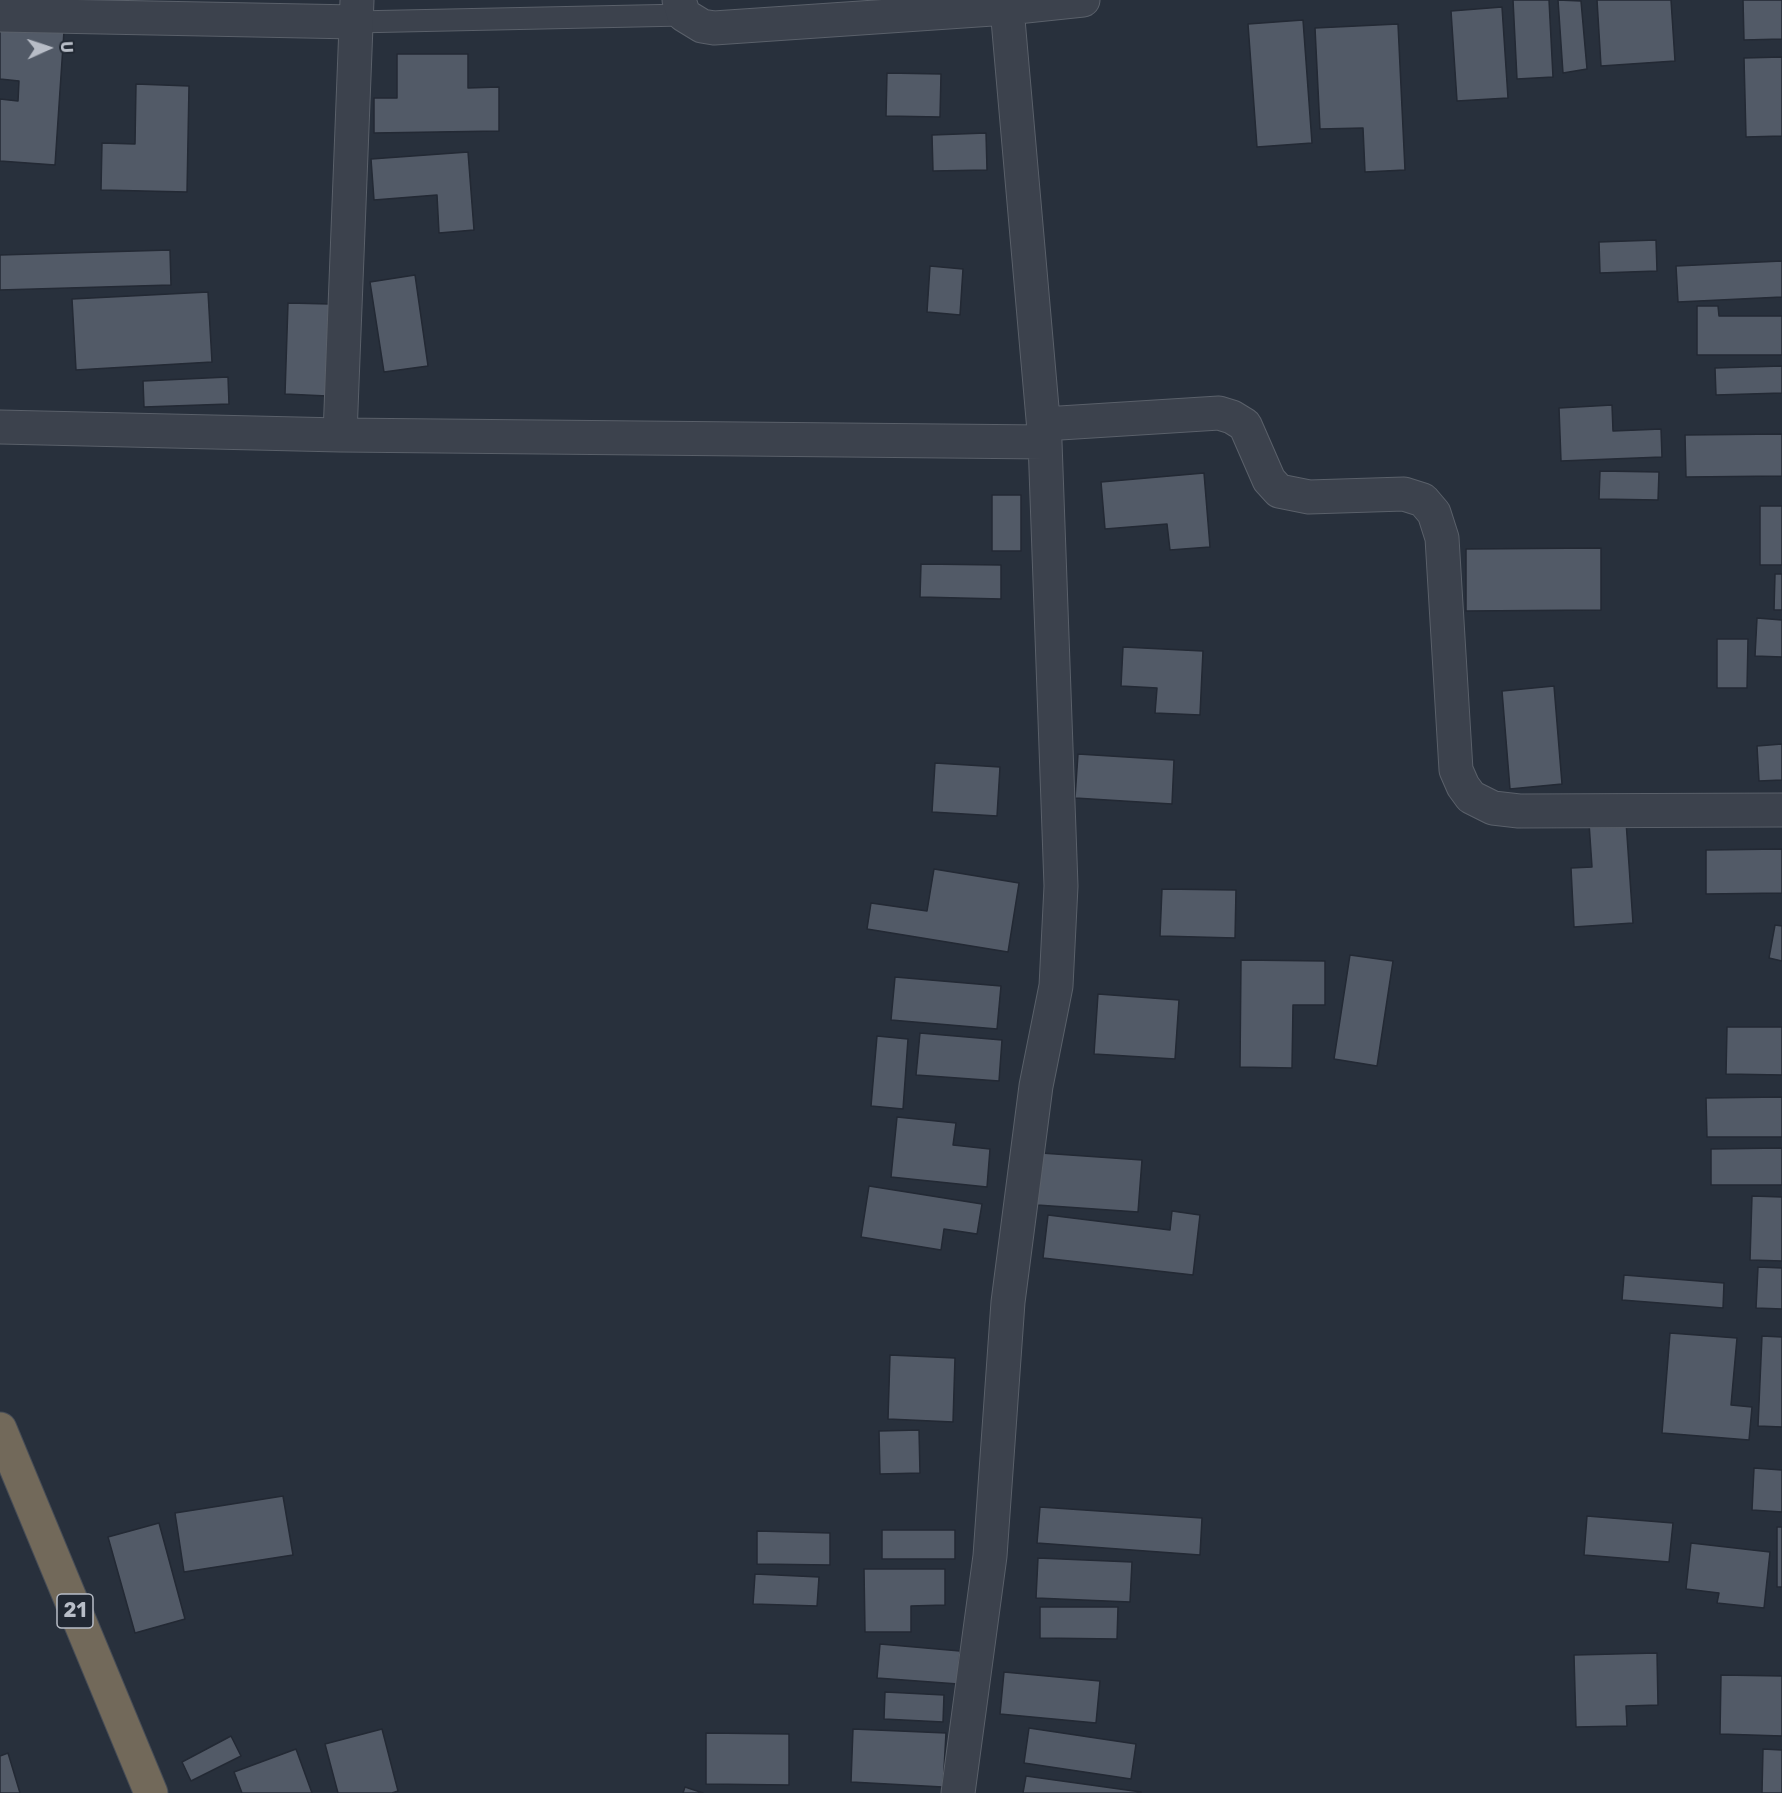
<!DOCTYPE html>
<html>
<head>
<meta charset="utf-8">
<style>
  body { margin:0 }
  #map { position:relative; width:1782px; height:1793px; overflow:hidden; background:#28303c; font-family:Rubik,sans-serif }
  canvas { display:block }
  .north { position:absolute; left:18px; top:18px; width:60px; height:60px; -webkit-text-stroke:4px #202732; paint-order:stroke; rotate:87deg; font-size:16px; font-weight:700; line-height:24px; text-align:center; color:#b8bdc7 }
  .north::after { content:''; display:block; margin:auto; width:21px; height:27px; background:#b8bdc7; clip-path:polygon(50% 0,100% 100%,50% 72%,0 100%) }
</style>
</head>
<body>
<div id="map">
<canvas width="1782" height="1793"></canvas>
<div class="north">U</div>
</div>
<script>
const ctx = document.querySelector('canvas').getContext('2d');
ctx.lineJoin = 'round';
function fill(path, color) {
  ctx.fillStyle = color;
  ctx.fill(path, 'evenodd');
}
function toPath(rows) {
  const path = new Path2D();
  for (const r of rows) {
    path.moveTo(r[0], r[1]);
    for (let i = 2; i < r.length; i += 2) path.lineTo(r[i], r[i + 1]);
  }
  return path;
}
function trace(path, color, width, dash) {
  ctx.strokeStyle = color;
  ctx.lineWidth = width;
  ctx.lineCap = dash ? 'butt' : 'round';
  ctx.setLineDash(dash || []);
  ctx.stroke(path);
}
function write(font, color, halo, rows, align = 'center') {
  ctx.font = font + ' Rubik,sans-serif';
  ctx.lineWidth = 6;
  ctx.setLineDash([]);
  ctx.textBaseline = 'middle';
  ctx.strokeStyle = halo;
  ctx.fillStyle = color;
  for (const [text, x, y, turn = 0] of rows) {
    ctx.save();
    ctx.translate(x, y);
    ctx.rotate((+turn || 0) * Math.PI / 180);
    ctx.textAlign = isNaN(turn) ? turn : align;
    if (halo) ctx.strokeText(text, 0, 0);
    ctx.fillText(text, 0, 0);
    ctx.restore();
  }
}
const building = toPath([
  [1513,0,1549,0,1553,77,1517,79,1513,0],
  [1558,0,1581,1,1587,69,1563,73,1558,0],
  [1597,0,1671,0,1675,61,1601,66,1597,0],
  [1743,0,1782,0,1782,39,1744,40,1743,0],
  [1502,7,1508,98,1457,101,1451,11,1502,7],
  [1303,20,1312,143,1257,147,1248,24,1303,20],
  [1398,24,1405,170,1365,172,1363,128,1320,129,1315,28,1398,24],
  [0,26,64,31,55,165,0,161,0,99,18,101,19,81,0,79,0,26],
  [397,54,468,54,468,88,499,87,499,131,374,133,374,98,397,98,397,54],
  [1782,57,1782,136,1746,137,1744,58,1782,57],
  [887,73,941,74,940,117,886,116,887,73],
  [136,84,189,86,187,192,101,190,102,143,135,144,136,84],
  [986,133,987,170,933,171,932,135,986,133],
  [468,152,474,230,439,233,437,195,374,200,371,159,468,152],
  [1656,240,1657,271,1600,273,1599,242,1656,240],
  [170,250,171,285,0,290,0,255,170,250],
  [1782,261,1782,297,1678,302,1676,266,1782,261],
  [930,266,963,269,960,315,927,312,930,266],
  [415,275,428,366,384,372,370,282,415,275],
  [208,292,212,362,76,370,72,299,208,292],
  [288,303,330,304,327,396,285,394,288,303],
  [1697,306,1718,306,1719,316,1782,316,1782,355,1697,355,1697,306],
  [1782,366,1782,393,1716,395,1715,368,1782,366],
  [228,377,229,404,144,407,143,381,228,377],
  [1612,405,1613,431,1661,429,1662,457,1561,461,1559,408,1612,405],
  [1782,434,1782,476,1686,477,1685,435,1782,434],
  [1600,471,1659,472,1658,500,1599,499,1600,471],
  [1204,473,1210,547,1170,550,1167,524,1105,529,1101,482,1204,473],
  [992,495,1021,495,1021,551,992,551,992,495],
  [1760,506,1782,506,1782,565,1760,565,1760,506],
  [1601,548,1601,610,1466,611,1466,549,1601,548],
  [921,564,1001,565,1001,599,920,597,921,564],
  [1775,574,1782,574,1782,610,1774,610,1775,574],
  [1757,618,1782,620,1782,657,1755,656,1757,618],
  [1717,639,1748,639,1747,688,1717,688,1717,639],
  [1123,647,1203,651,1200,715,1155,713,1157,688,1121,686,1123,647],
  [1554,686,1562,784,1510,789,1502,691,1554,686],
  [1782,744,1782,780,1759,781,1757,746,1782,744],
  [1078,754,1174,760,1172,804,1075,798,1078,754],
  [935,763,1000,767,997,816,932,812,935,763],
  [1626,821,1633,923,1574,927,1571,868,1592,867,1589,823,1626,821],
  [1782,849,1782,893,1706,894,1706,850,1782,849],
  [934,869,1019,883,1008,952,867,929,871,903,927,911,934,869],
  [1162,889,1236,890,1235,938,1160,936,1162,889],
  [1775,925,1782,926,1782,961,1769,958,1775,925],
  [1350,955,1393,961,1377,1066,1334,1059,1350,955],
  [1241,960,1325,961,1325,1005,1293,1005,1292,1068,1240,1067,1241,960],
  [895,977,1001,986,997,1029,891,1020,895,977],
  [1098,994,1179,1000,1175,1059,1094,1054,1098,994],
  [1727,1027,1782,1027,1782,1075,1726,1074,1727,1027],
  [920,1033,1002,1040,999,1081,916,1075,920,1033],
  [877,1036,908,1039,903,1109,871,1106,877,1036],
  [1782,1097,1782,1137,1707,1137,1706,1098,1782,1097],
  [897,1117,956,1123,953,1145,990,1149,987,1187,891,1177,897,1117],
  [1782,1148,1782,1185,1711,1185,1711,1149,1782,1148],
  [1041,1153,1142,1160,1138,1212,1037,1205,1041,1153],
  [869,1186,982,1204,977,1234,944,1229,941,1250,861,1237,869,1186],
  [1752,1196,1782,1197,1782,1261,1750,1260,1752,1196],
  [1172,1211,1200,1215,1193,1275,1043,1258,1048,1215,1170,1230,1172,1211],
  [1758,1267,1782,1268,1782,1309,1756,1308,1758,1267],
  [1624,1275,1724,1283,1723,1308,1622,1300,1624,1275],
  [1670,1333,1737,1338,1731,1405,1752,1407,1749,1440,1662,1433,1670,1333],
  [1762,1336,1782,1337,1782,1427,1758,1426,1762,1336],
  [890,1355,955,1358,953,1422,888,1419,890,1355],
  [919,1430,920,1473,880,1474,879,1431,919,1430],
  [1754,1468,1782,1470,1782,1512,1752,1510,1754,1468],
  [283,1496,293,1555,184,1572,175,1513,283,1496],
  [1040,1507,1202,1518,1200,1555,1037,1543,1040,1507],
  [1587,1516,1673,1523,1669,1562,1584,1555,1587,1516],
  [159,1523,185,1619,135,1633,108,1537,159,1523],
  [1777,1527,1782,1527,1782,1587,1777,1587,1777,1527],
  [882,1530,955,1530,955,1559,882,1559,882,1530],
  [757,1531,830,1533,830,1565,757,1564,757,1531],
  [1691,1543,1770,1552,1764,1608,1717,1603,1719,1593,1686,1589,1691,1543],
  [1038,1558,1132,1562,1130,1602,1036,1598,1038,1558],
  [864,1569,945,1569,945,1605,911,1606,911,1632,865,1632,864,1569],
  [755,1574,819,1577,817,1606,753,1604,755,1574],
  [1040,1607,1118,1607,1117,1639,1040,1638,1040,1607],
  [880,1644,960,1651,958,1684,877,1678,880,1644],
  [1657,1653,1658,1705,1626,1706,1627,1726,1576,1727,1574,1655,1657,1653],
  [1004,1672,1100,1681,1096,1723,1000,1714,1004,1672],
  [1721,1675,1782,1676,1782,1736,1720,1734,1721,1675],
  [885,1692,944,1695,943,1722,884,1719,885,1692],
  [1029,1728,1136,1744,1131,1779,1024,1763,1029,1728],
  [382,1729,398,1791,392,1793,338,1793,325,1744,382,1729],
  [853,1729,946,1733,943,1787,851,1782,853,1729],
  [706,1733,789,1734,789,1785,706,1784,706,1733],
  [231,1736,241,1756,191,1781,182,1762,231,1736],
  [296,1749,312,1793,242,1793,234,1772,296,1749],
  [1763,1749,1782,1750,1782,1793,1762,1793,1763,1749],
  [8,1753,20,1793,0,1793,0,1756,8,1753],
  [1026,1776,1141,1792,1141,1793,1023,1793,1026,1776],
  [685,1787,703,1793,683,1793,685,1787]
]);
const lane = toPath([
  [355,22,684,15]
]);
const street = toPath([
  [679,0,684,15,702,26,714,28,1007,8],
  [0,15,355,22],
  [1044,424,1219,413,1232,417,1245,425,1269,480,1279,491,1309,497,1404,494,1423,500,1434,513,1442,538,1456,770,1463,786,1471,797,1493,808,1519,811,1782,810],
  [0,427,340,435,1045,442],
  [340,435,357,0],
  [958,1793,990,1556,1008,1302,1036,1086,1056,986,1061,886,1045,442,1007,8,1083,0]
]);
const highway = toPath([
  [0,1429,151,1793]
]);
const shields = [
  [75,1611,36]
];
const shieldNames = [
  ["21",75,1611]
];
fill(building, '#525a67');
trace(building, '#232934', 1.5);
trace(lane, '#5a606a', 23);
trace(street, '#5a606a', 35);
trace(highway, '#474d57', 35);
trace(lane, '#3c424d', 21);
trace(street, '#3c424d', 33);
trace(highway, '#72695a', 33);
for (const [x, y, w] of shields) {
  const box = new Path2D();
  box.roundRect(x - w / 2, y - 17, w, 34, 4.5);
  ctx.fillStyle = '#202732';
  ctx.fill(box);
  trace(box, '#b8bdc7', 1.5);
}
write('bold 20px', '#b8bdc7', null, shieldNames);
</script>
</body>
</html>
